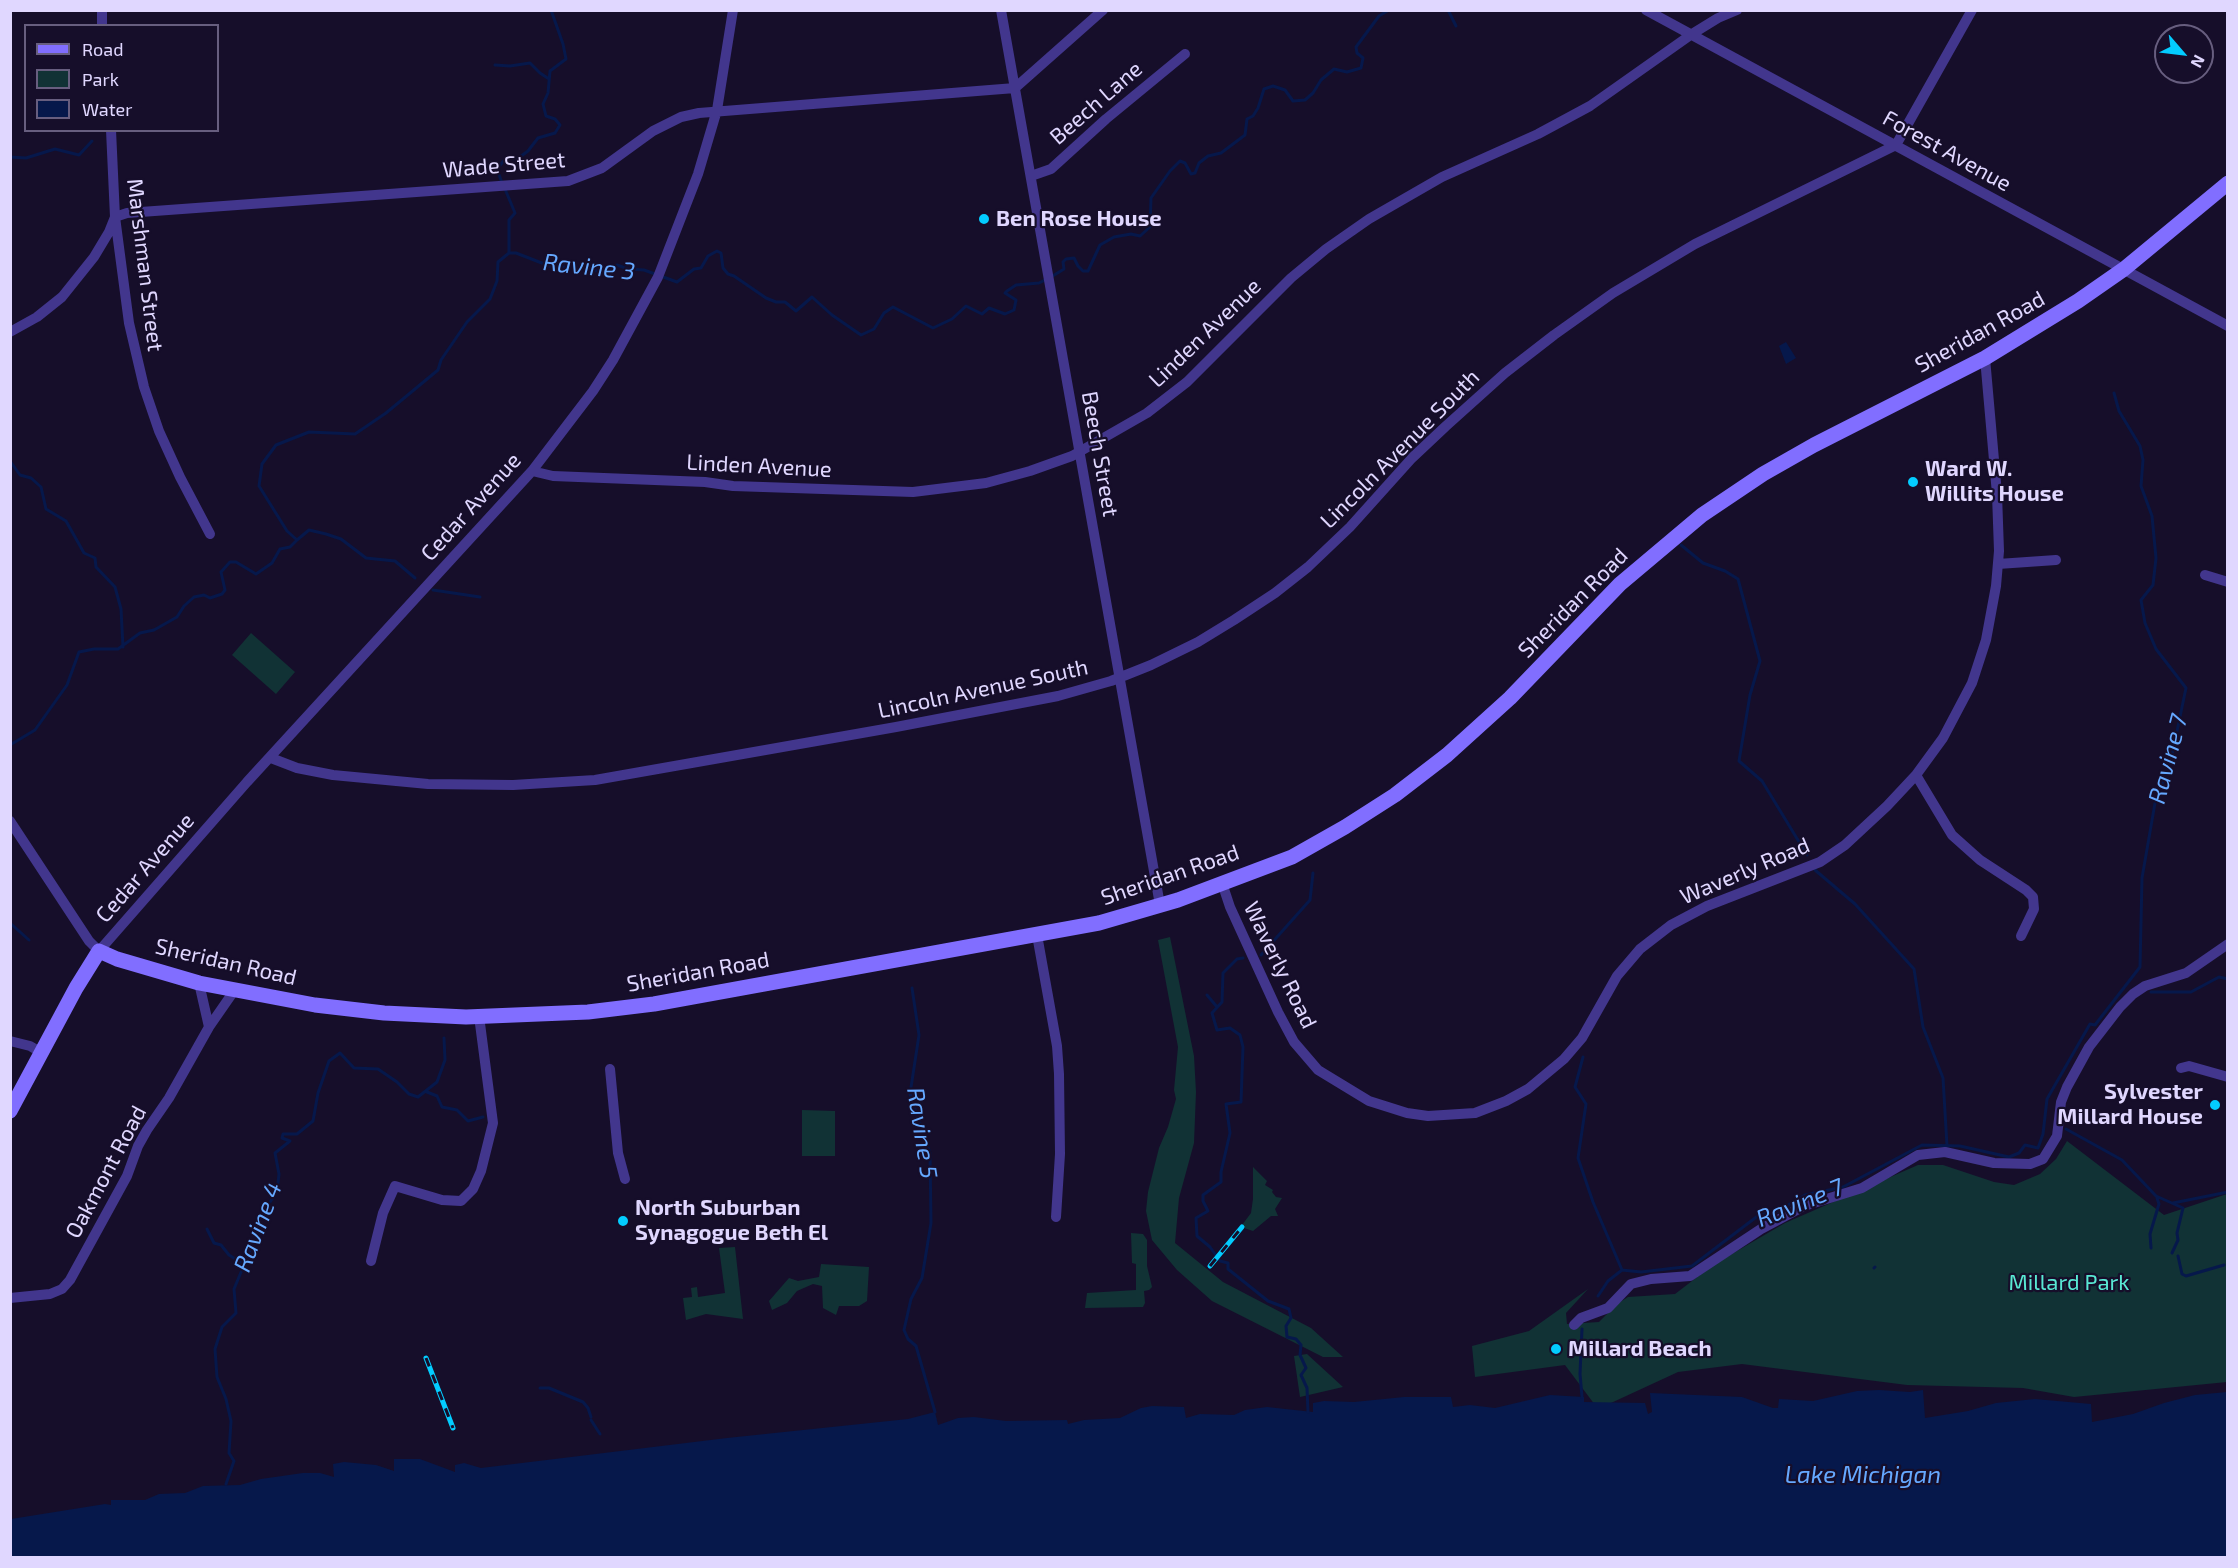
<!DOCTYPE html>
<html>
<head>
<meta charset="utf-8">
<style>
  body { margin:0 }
  #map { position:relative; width:2238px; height:1568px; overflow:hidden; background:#160e2a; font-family:"Exo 2",sans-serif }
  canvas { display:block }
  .frame { position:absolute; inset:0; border:12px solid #e0d7ff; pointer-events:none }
  .legend { position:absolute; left:24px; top:24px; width:195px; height:108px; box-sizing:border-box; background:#160e2a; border:2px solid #675e7f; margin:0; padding:8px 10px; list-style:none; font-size:18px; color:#e0d7ff }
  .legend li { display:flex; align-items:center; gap:12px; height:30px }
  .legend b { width:30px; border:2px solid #675e7f }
  .north { position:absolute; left:2154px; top:24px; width:60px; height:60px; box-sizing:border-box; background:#160e2a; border:2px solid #675e7f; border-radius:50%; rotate:118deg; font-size:16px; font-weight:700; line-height:24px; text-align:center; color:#e0d7ff }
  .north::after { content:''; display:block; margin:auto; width:21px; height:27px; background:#03ccff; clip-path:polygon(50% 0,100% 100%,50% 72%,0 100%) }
</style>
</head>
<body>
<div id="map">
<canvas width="2238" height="1568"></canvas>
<div class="frame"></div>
<ul class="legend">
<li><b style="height:8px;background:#816eff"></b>Road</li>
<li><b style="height:16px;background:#113235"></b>Park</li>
<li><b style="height:16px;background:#06184b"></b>Water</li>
</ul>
<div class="north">N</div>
</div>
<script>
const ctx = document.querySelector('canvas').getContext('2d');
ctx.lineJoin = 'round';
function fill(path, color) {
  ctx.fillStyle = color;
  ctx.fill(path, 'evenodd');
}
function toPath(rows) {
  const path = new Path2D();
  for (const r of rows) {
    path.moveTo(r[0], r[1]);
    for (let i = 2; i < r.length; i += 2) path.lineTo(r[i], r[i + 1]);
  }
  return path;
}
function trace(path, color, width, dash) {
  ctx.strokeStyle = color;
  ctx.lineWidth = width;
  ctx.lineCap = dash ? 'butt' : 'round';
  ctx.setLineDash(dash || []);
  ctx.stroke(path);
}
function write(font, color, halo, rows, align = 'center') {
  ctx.font = font + ' "Exo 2",sans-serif';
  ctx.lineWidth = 4.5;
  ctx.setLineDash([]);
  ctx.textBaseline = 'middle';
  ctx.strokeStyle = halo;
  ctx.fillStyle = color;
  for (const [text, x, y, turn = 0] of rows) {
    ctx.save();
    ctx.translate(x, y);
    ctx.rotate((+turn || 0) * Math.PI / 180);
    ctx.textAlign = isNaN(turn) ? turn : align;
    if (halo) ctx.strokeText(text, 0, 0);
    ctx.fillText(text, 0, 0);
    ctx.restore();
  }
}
const green = toPath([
  [251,633,295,672,276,694,232,655],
  [1170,937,1194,1056,1196,1092,1194,1143,1179,1198,1175,1243,1223,1282,1311,1328,1343,1357,1323,1357,1212,1301,1177,1270,1152,1240,1146,1211,1148,1192,1159,1148,1168,1127,1176,1099,1174,1090,1178,1047,1158,940],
  [802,1110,835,1111,835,1156,802,1156],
  [2067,1141,2164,1215,2227,1194,2227,1382,2074,1397,2023,1388,1907,1385,1742,1364,1678,1372,1598,1409,1565,1365,1475,1377,1472,1346,1529,1331,1588,1289,1566,1313,1567,1324,1599,1322,1617,1304,1628,1297,1675,1294,1713,1265,1785,1223,1918,1165,1943,1165,1994,1182,2014,1185,2040,1174,2056,1159],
  [1253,1167,1267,1181,1265,1185,1273,1190,1272,1192,1276,1197,1282,1198,1275,1209,1278,1216,1271,1216,1253,1231,1244,1228,1242,1225,1251,1213,1253,1199],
  [1131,1233,1143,1234,1147,1240,1147,1266,1152,1287,1149,1290,1144,1291,1145,1303,1143,1307,1085,1308,1087,1293,1136,1290,1136,1264,1132,1263],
  [735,1247,743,1319,706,1314,686,1320,683,1298,692,1297,691,1288,697,1287,698,1297,725,1293,719,1248],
  [821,1264,869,1267,867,1301,859,1306,839,1306,836,1315,823,1308,822,1286,813,1284,797,1291,787,1303,772,1310,769,1301,789,1278,798,1281,819,1277],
  [1307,1354,1343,1387,1300,1397,1294,1356]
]);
const water = toPath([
  [1786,342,1796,358,1786,364,1779,346],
  [1879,1390,1910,1392,1923,1390,1925,1418,1968,1411,1996,1403,2035,1399,2091,1404,2092,1422,2133,1414,2164,1403,2195,1395,2227,1392,2227,1557,11,1557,11,1519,105,1504,111,1505,111,1500,145,1500,159,1494,185,1493,203,1486,240,1485,261,1479,303,1473,320,1473,334,1477,333,1464,344,1462,376,1465,394,1471,394,1459,420,1459,455,1472,455,1465,464,1463,481,1468,727,1438,908,1419,935,1412,938,1425,958,1418,974,1417,1006,1421,1067,1420,1068,1424,1084,1420,1120,1418,1141,1408,1152,1406,1184,1407,1186,1418,1200,1414,1234,1415,1245,1410,1267,1407,1313,1412,1313,1403,1324,1401,1354,1402,1404,1397,1451,1397,1453,1407,1470,1405,1495,1408,1550,1395,1584,1397,1584,1402,1645,1403,1648,1414,1652,1412,1650,1393,1742,1397,1773,1408,1778,1408,1779,1399,1813,1401,1857,1391]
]);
const stream = toPath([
  [1448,10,1456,26],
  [495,65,510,66,530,63,540,73,549,79],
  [10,157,26,158,55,149,79,155,92,141],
  [502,183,497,169,506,158,517,159,528,151,538,138,555,133,560,125,555,119,546,116,543,104,548,93,550,71,566,59,563,44,551,10],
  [509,253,516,253,552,267,575,267,603,272,617,265,628,269,644,270,677,282,694,269,701,268,708,256,717,251,721,253,723,268,728,274,734,276,766,298,776,302,785,302,796,311,812,297,832,315,861,335,874,329,884,313,893,307,933,328,952,319,966,306,982,314,989,308,1005,314,1014,310,1016,300,1005,293,1007,291,1016,285,1039,283,1045,280],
  [1051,277,1064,269,1063,262,1066,259,1074,258,1078,266,1083,271,1088,271,1100,245,1114,237,1131,234,1140,236,1150,227,1151,198,1170,171,1180,161,1185,163,1191,174,1195,173,1199,163,1208,156,1221,153,1245,135,1247,119,1253,116,1258,108,1264,89,1273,86,1285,90,1293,101,1305,100,1313,93,1321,80,1334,69,1347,72,1361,68,1363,58,1357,53,1356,47,1379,16,1389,10],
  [10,461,20,475,31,478,41,487,46,509,66,521,84,553,95,558,96,567,115,587,121,609,123,647],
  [297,540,309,530,326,534,341,539,366,558,395,561,415,578],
  [1681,545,1703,563,1725,571,1738,579,1760,661,1750,695,1739,761,1762,781,1807,855],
  [433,590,480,597],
  [10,745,35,730,67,685,79,652,94,649,118,649,140,633,154,630,177,617,184,606,194,597,204,595,210,598,222,594,225,590,221,572,230,562,236,562,256,574,272,563,280,549,290,547,297,540,287,531,259,486,262,464,276,445,309,432,355,434,386,413,438,370,441,360,467,322,490,299,497,281,498,262,509,253,509,220,515,213,505,189],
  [1815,870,1855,904,1914,969,1923,1027,1943,1078,1947,1146],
  [10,923,29,940],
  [1261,955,1310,900,1313,873],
  [1243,958,1237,959,1223,973,1222,1002,1212,1013,1217,1030,1230,1028,1240,1035,1243,1047,1241,1102,1226,1104,1230,1133,1221,1172,1221,1182,1203,1195,1203,1201,1208,1211,1196,1218,1197,1236,1210,1247,1220,1261,1228,1263,1228,1269,1268,1301,1289,1309,1291,1318,1286,1326,1287,1337,1296,1339,1301,1345,1300,1355,1306,1368,1301,1375,1307,1388,1308,1412],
  [912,988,919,1035,910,1094,930,1153,931,1223,922,1278,911,1299,904,1330,908,1339,916,1346,935,1412],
  [2151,992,2191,992,2219,977,2228,979],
  [1207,995,1217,1007],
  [1583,1057,1575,1087,1586,1104,1578,1158,1593,1202,1622,1270],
  [427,1092,437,1096,442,1107,457,1110,468,1121,483,1117],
  [2066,1129,2122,1160,2156,1196,2183,1208,2177,1233,2178,1240,2172,1253],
  [2173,1203,2228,1192],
  [207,1229,214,1243,221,1245,229,1255,240,1262,246,1264],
  [2151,1248,2150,1234,2159,1204,2157,1198],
  [2178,1256,2182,1274,2186,1276,2224,1265],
  [1874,1268,1875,1267],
  [1598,1296,1608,1281,1622,1270,1641,1272,1692,1266,1759,1215,1778,1211,1805,1195,1843,1187,1922,1145,1960,1146,2009,1157,2019,1153,2025,1145,2038,1148,2043,1134,2047,1099,2090,1024,2095,1025,2140,967,2142,878,2155,803,2171,760,2186,688,2156,649,2145,623,2141,600,2153,585,2156,558,2152,516,2141,486,2143,460,2140,446,2119,411,2114,393],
  [1582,1329,1580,1374,1582,1397],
  [540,1388,549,1388,583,1402,588,1408,591,1417],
  [591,1420,600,1434],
  [226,1484,234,1461,229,1453,231,1421,226,1399,217,1377,215,1349,222,1327,236,1313,234,1289,256,1236,259,1218,277,1192,279,1174,275,1153,290,1141,282,1138,283,1134,297,1134,313,1121,318,1093,329,1061,340,1053,354,1068,378,1069,397,1082,409,1094,418,1097,437,1082,445,1060,444,1038]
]);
const street = toPath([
  [102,10,102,26],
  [1001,10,1160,905],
  [1646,10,2228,326],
  [111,130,115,217,129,323,144,387,159,431,180,477,210,534],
  [1031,176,1051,169,1106,119,1185,54],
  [10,332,37,317,62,297,94,257,109,232,115,217,127,213,568,181,602,168,653,131,681,117,699,113,1015,88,1103,10],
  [532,471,553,476,705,482,733,486,913,492,986,483,1030,471,1072,456,1147,413,1187,382,1291,278,1326,249,1369,219,1442,177,1538,134,1590,106,1692,34,1718,18,1737,10],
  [1998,564,2056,560],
  [2205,575,2228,582],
  [271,758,297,768,333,775,428,784,513,785,595,780,896,727,1058,696,1111,681,1151,665,1198,642,1234,620,1275,593,1308,567,1350,527,1412,458,1446,426,1505,373,1554,335,1613,293,1695,244,1896,145,1972,10],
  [1916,775,1952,835,1980,860,2026,890,2033,897,2034,909,2021,936],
  [10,821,89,941,99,951,247,782,532,471,593,391,613,360,658,277,698,174,717,110,733,10],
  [1222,883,1230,907,1278,1012,1294,1042,1318,1070,1369,1101,1407,1113,1428,1116,1475,1113,1506,1101,1528,1089,1564,1059,1582,1038,1617,976,1640,949,1671,925,1707,906,1820,862,1845,845,1887,806,1916,775,1943,738,1972,683,1986,640,1996,586,1999,551,1997,494,1985,358],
  [1037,935,1057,1046,1059,1074,1060,1154,1056,1217],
  [199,983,209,1027],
  [10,1041,30,1046,42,1053],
  [2181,1068,2189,1066,2228,1077],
  [610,1069,618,1153,625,1179],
  [371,1261,383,1213,395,1186,442,1200,461,1201,473,1189,481,1171,493,1123,479,1016],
  [10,1298,50,1294,62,1289,70,1280,127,1176,138,1146,147,1130,169,1098,209,1027,234,991],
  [1574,1325,1581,1318,1608,1308,1631,1284,1651,1279,1690,1276,1761,1229,1804,1206,1862,1188,1918,1155,1945,1152,1994,1163,2030,1164,2043,1159,2057,1136,2061,1102,2067,1087,2089,1047,2120,1007,2133,994,2145,986,2186,973,2228,944]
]);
const secondary = toPath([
  [10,1111,76,988,99,951,117,959,199,983,315,1005,384,1013,466,1017,588,1012,654,1004,1099,923,1178,900,1292,857,1345,827,1395,795,1447,755,1510,698,1620,584,1702,515,1763,474,1814,445,1985,358,2078,301,2124,269,2228,183]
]);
const rail = toPath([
  [1210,1266,1242,1227],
  [426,1358,453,1428]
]);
const markers = [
  [984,219,6,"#03ccff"],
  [1913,482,6,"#03ccff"],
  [2215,1105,6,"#03ccff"],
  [623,1221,6,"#03ccff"],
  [1556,1349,6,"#03ccff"]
];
const streetNames = [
  ["Beech Lane",1096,103,-41],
  ["Forest Avenue",1947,151,29],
  ["Wade Street",504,165,-5],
  ["Marshman Street",145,265,83],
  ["Sheridan Road",1980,332,-29],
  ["Linden Avenue",1205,333,-44],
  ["Lincoln Avenue South",1400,449,-45],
  ["Beech Street",1100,454,80],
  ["Linden Avenue",759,466,3],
  ["Cedar Avenue",471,507,-48],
  ["Sheridan Road",1573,603,-45],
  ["Lincoln Avenue South",983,689,-12],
  ["Cedar Avenue",145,868,-49],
  ["Waverly Road",1745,871,-23],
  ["Sheridan Road",1170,875,-19],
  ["Sheridan Road",226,962,13],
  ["Waverly Road",1280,965,64],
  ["Sheridan Road",698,972,-10],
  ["Oakmont Road",106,1172,-62]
];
const poiNames = [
  ["Ben Rose House",996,219],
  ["Ward W.",1925,469],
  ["Willits House",1925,494],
  ["Sylvester",2203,1092,"right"],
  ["Millard House",2203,1117,"right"],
  ["North Suburban",635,1208],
  ["Synagogue Beth El",635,1233],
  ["Millard Beach",1568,1349]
];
const parkNames = [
  ["Millard Park",2069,1283]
];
const waterNames = [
  ["Ravine 3",589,267,6],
  ["Ravine 7",2168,759,-75],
  ["Ravine 5",922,1133,81],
  ["Ravine 7",1800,1203,-22],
  ["Ravine 4",258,1227,-69],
  ["Lake Michigan",1863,1475]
];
fill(green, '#113235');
fill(water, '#06184b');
trace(stream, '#06184b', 3);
trace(street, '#42368d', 10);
trace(secondary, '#816eff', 15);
trace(rail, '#03ccff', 5);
trace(rail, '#160e2a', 3, [9]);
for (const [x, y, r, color] of markers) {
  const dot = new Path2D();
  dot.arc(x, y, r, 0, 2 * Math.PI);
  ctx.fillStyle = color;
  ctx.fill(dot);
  trace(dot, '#160e2a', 2);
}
write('22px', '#e0d7ff', '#160e2a', streetNames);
write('bold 22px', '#e0d7ff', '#160e2a', poiNames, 'left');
write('22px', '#59e9d4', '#160e2a', parkNames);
write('italic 24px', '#65a8ff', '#160e2a', waterNames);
</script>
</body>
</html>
